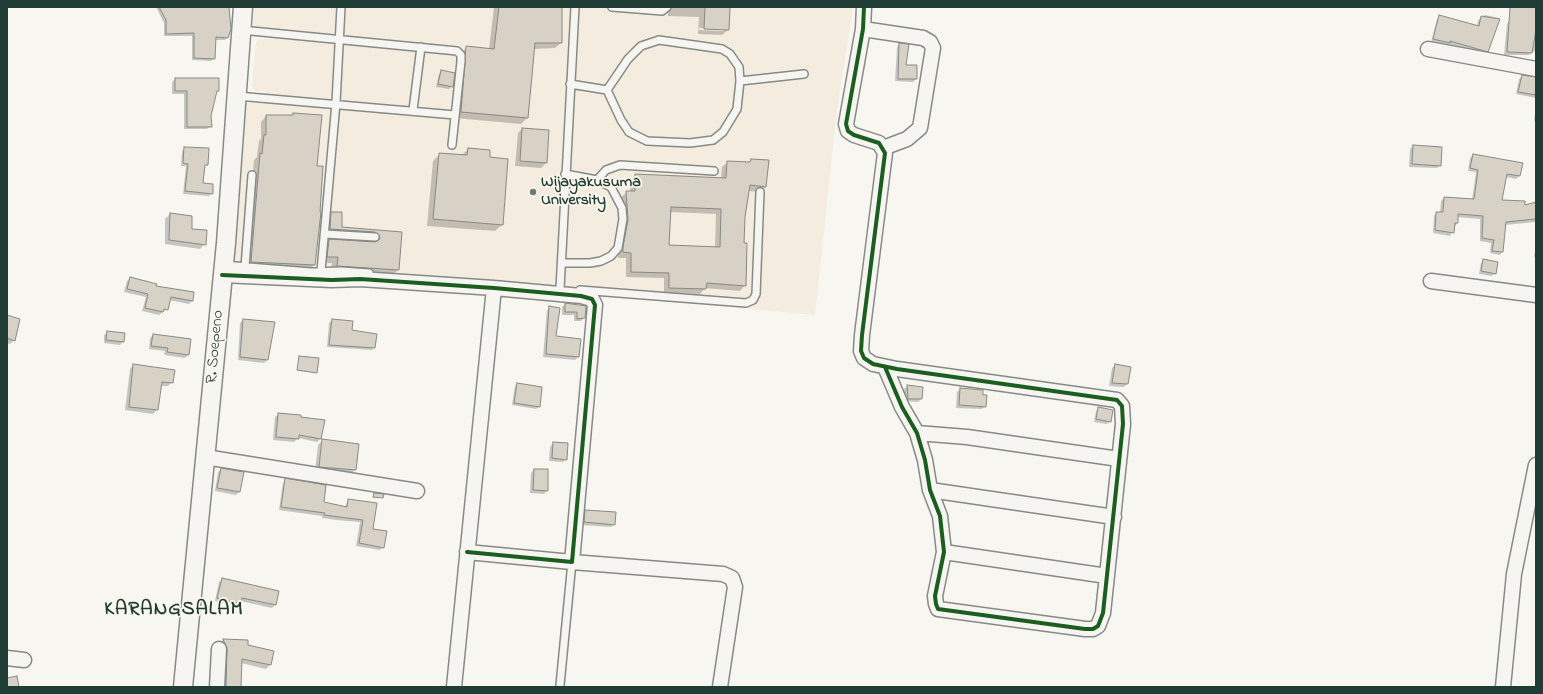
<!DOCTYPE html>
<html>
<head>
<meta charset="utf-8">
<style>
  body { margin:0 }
  #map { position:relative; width:1543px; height:694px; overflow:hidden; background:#f8f6f0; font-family:"Indie Flower",sans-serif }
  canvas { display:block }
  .frame { position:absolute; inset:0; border:8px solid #1f3d34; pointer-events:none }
</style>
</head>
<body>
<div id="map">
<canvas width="1543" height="694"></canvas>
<div class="frame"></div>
</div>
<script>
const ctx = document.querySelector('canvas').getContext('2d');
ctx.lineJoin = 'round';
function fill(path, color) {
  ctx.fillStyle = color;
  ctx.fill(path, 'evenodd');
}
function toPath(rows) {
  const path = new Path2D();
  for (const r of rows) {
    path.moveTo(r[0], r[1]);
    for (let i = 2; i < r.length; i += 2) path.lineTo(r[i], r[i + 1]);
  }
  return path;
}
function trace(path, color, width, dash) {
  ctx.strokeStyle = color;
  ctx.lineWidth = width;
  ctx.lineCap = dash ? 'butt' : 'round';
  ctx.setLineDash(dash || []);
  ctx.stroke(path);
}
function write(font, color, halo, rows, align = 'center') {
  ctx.font = font + ' "Indie Flower",sans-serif';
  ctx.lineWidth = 3.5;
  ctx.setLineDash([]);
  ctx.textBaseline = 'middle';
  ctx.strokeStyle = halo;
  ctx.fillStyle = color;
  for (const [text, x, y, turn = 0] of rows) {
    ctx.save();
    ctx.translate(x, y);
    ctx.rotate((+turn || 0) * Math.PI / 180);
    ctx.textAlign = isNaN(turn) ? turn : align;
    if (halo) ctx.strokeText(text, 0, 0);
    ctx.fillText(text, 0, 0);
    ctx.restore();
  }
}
const built = toPath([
  [254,7,853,7,836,118,815,315,535,289,230,266,245,103,265,103,265,91,255,91,252,87,256,42,259,39,269,39,270,29,253,27]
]);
const shadow = toPath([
  [156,7,214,7,227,37,225,40,215,40,214,58,211,61,192,60,192,36,164,36,164,23],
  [494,7,561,7,561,43,555,48,533,49,527,118,521,124,455,118,461,53,467,47,489,49],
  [641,7,729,7,728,30,722,35,698,34,699,17,668,16,668,8],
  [699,28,724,29,724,31,699,30],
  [1510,7,1536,7,1536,52,1532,51,1529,55,1504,55,1507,24,1509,21],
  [1485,15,1499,18,1488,51,1484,54,1447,44,1446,46,1431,42,1437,19,1440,16,1477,26,1478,20],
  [899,44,905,66,916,79,913,82,895,81,897,47],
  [442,71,452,86,449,89,436,87,439,74],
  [1522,76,1536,78,1536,98,1516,94,1519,79],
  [175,79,218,91,215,94,210,116,211,126,207,129,184,129,184,94,172,94,172,82],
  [1536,104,1536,122,1534,121],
  [294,114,316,167,319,213,320,213,314,265,309,271,245,267,254,160,257,157,259,141,261,139,261,122,266,116,291,116],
  [522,129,546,163,541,168,515,166,518,133],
  [1413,146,1440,165,1437,168,1409,167,1410,149],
  [185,148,207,164,204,167,202,184,212,193,209,196,183,194,186,166,181,166,182,151],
  [468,149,502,225,495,231,427,226,433,161,440,154,461,156],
  [1473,155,1519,176,1516,179,1506,177,1500,201,1523,207,1536,203,1536,222,1505,225,1502,252,1500,255,1490,253,1491,243,1480,241,1480,219,1457,217,1457,223,1450,236,1433,233,1434,216,1437,213,1440,213,1441,201,1444,198,1472,200,1476,172,1468,171,1470,158],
  [751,160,766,186,760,192,748,191,744,217,745,285,740,291,705,288,700,294,664,293,664,278,626,277,626,258,618,258,623,226,621,197,627,192,630,192,630,181,636,175,721,179,722,167,728,162,748,163],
  [670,212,716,214,715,248,668,246],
  [332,213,341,228,401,233,398,270,391,276,331,272,332,263,321,263,323,247,329,240,374,243,369,238,324,235,325,219],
  [170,214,191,230,205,244,200,249,165,244,165,219],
  [1536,245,1536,257,1534,257],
  [1484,260,1495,273,1492,276,1479,274,1481,263],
  [130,278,155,287,193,293,192,301,189,304,169,300,167,309,159,315,142,311,146,297,124,292,127,281],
  [565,304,585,307,584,318,581,321,574,321,574,315,562,315,562,307],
  [550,307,555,337,580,340,578,357,575,360,543,357,547,310],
  [7,316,14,340,10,344,7,343],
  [243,320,267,360,264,363,238,360,240,323],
  [332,320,351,331,374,347,372,350,327,347,329,323],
  [107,332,123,342,120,345,104,343,104,335],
  [153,335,188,355,185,358,164,355,165,351,149,349,150,338],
  [300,357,316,372,297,371],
  [133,365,172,382,168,386,160,386,157,410,153,414,125,410,130,369],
  [1115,365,1127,384,1124,387,1109,386,1112,368],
  [517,384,539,407,536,409,512,405,515,386],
  [908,386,921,399,918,402,905,401,904,389],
  [960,389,985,406,982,409,956,408,957,392],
  [1099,408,1110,421,1107,424,1094,422,1096,411],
  [279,414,300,417,320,439,317,442,298,438,294,442,273,440,275,417],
  [323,440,355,470,350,475,315,471,318,445],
  [553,443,566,459,563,462,549,461,550,447],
  [221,469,239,492,236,495,215,491,218,472],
  [534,470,547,490,544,494,530,493,531,473],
  [286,480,322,503,345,507,348,500,372,530,383,547,380,550,356,546,360,522,336,520,322,518,322,516,279,510,283,483],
  [374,494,382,497,372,498],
  [586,511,614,524,611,527,581,525,582,514],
  [223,579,278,592,275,605,272,608,240,601,237,606,215,601,219,582],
  [223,640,247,641,247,646,273,651,270,665,266,669,241,663,240,687,222,687,219,644]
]);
const building = toPath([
  [159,7,229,7,231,29,228,38,216,37,215,59,194,58,194,33,166,34,166,20,159,7],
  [499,7,562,7,562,43,535,43,528,118,461,112,466,46,494,49,499,7],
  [705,7,730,7,729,30,704,29,705,7],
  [1510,7,1536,7,1536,30,1532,53,1507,52,1510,7],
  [1439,15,1479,26,1481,16,1500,19,1488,52,1450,41,1450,43,1433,39,1439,15],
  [899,43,909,44,906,65,917,65,917,79,898,79,899,43],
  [441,70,455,73,453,87,438,84,441,70],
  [1522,75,1536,77,1536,95,1518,92,1522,75],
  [175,78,219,78,219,91,217,91,211,116,212,127,187,127,187,91,175,91,175,78],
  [293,113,322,115,317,166,323,166,320,212,321,212,315,265,251,262,260,153,262,154,264,135,266,135,266,115,293,115,293,113],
  [522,128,549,130,547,163,520,161,522,128],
  [1413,145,1442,147,1441,166,1412,164,1413,145],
  [184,147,209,148,208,165,205,165,203,183,213,184,213,194,185,191,188,164,183,163,184,147],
  [468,148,490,150,490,157,508,159,503,225,433,219,439,153,467,155,468,148],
  [1473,154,1523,163,1520,176,1507,174,1502,200,1525,201,1525,205,1536,202,1536,219,1506,222,1503,252,1492,251,1494,240,1482,238,1483,216,1458,214,1458,223,1455,223,1454,233,1435,230,1436,212,1443,212,1444,197,1474,199,1478,170,1470,168,1473,154],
  [751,159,769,160,766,187,750,185,745,217,744,243,747,243,746,286,707,283,706,289,669,288,669,273,631,272,631,253,623,252,623,247,628,220,626,191,635,191,635,174,726,178,727,161,750,162,751,159],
  [671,207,721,209,720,247,669,245,671,207],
  [331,212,342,212,342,227,402,232,399,270,337,266,338,257,327,257,329,239,375,242,379,240,380,237,375,232,330,229,331,212],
  [170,213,192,216,192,229,207,230,206,245,169,240,170,213],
  [1483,259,1498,262,1496,274,1481,271,1483,259],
  [130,277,157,284,156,286,194,292,193,301,171,297,168,310,164,309,163,312,145,308,148,294,127,289,130,277],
  [565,303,586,306,585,318,577,319,577,312,565,312,565,303],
  [549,306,560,308,556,336,581,339,579,357,546,354,549,306],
  [7,315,20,319,15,341,7,338,7,315],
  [243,319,275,322,268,360,240,357,243,319],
  [332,319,353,321,352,330,377,334,375,348,329,345,332,319],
  [107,331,125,333,124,342,106,340,107,331],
  [153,334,191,339,189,355,167,352,168,348,151,346,153,334],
  [299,356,319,358,317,373,297,370,299,356],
  [133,364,175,370,173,383,162,382,158,410,129,407,133,364],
  [1115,364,1131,367,1128,384,1112,383,1115,364],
  [517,383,542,387,540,407,514,403,517,383],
  [907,385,923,387,922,399,908,399,907,385],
  [960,388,983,390,983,395,987,395,986,407,959,405,960,388],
  [1098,407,1113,410,1111,422,1096,419,1098,407],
  [278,413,301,415,301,417,325,420,321,439,299,435,299,439,276,437,278,413],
  [322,439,359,444,356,470,319,467,322,439],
  [553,442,568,443,567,460,552,458,553,442],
  [221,468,244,472,240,492,217,488,221,468],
  [534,469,548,469,548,491,533,490,534,469],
  [285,478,326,485,324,502,347,507,348,499,377,503,373,529,387,531,384,548,359,543,363,520,339,517,324,515,325,513,281,507,285,478],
  [374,493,384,494,383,498,373,497,374,493],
  [585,510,616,512,615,525,584,522,585,510],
  [222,578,279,591,276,605,242,598,241,604,217,598,222,578],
  [223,639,248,640,248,645,274,651,271,665,242,659,241,687,226,687,227,649,223,639],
  [17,676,19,687,7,687,7,678,17,676]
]);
const service = toPath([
  [612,7,662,11,667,7],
  [241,30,457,51,461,55,461,61,452,145],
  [659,40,722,49,730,54,739,67,740,81,737,109,723,132,713,140,690,143,647,141,629,132,621,120,607,90,628,59,641,46,659,40],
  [740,81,804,74],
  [570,84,607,90],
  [237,96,455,115],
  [413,110,421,47],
  [597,180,606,170,620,165,714,171],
  [325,234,375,237],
  [562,263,590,263,601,261,611,256,618,248,623,219,622,208,611,187,597,180,565,174],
  [223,265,311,272,341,271,369,273],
  [245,267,252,175],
  [321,271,336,103,341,7],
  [560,289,575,7],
  [580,290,746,303,753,300,756,294,760,192],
  [560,685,572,562]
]);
const minor = toPath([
  [864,7,863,29,846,124,848,131,854,135,879,143,885,153,862,335,861,351,864,358,873,364,897,369,1117,400,1122,406,1123,424,1103,613,1098,626,1093,629,1085,629,938,609,936,604,935,596,944,552,940,516,930,490,925,460,917,433,902,407,885,367],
  [863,29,923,38,930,42,933,48,920,128,907,139,883,148],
  [1428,49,1536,69],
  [222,275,332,280,360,279,494,288,581,296,592,299,595,305,572,562,467,552],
  [1431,281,1536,295],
  [917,433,967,437,1119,459],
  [205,457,417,491],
  [930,490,1114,517],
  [944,552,1107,576],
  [572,562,723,574,732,578,735,587,720,687],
  [7,658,24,660],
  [217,687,219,649],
  [454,687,494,288],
  [1503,687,1514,574,1536,465]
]);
const tertiary = toPath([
  [183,687,226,243,243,7]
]);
const cycleway = toPath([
  [864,7,863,29,846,124,848,131,854,135,879,143,885,153,862,335,861,351,864,358,873,364,897,369,1117,400,1122,406,1123,424,1103,613,1098,626,1093,629,1085,629,938,609,936,604,935,596,944,552,940,516,930,490,925,460,917,433,902,407,885,367],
  [222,275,332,280,360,279,494,288,581,296,592,299,595,305,572,562,467,552]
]);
const markers = [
  [533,192,4,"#6b7e76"]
];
const poiNames = [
  ["Wijayakusuma",541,183],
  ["University",541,201]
];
const streetNames = [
  ["R. Soepeno",216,347,-85]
];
const districtNames = [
  ["KARANGSALAM",174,611]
];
fill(built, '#f4ecde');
fill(shadow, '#0003');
fill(building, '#d8d1c6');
trace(building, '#868b86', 1);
trace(service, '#868b86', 10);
trace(minor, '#868b86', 17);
trace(tertiary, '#868b86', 21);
trace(service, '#f6f5f1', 7);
trace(minor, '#f6f5f1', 14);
trace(tertiary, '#f6f5f1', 18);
trace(cycleway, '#1b5e20', 4);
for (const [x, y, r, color] of markers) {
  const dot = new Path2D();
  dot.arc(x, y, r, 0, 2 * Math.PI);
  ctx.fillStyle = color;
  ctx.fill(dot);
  trace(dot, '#fbf7ec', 1.5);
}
write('bold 16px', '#1f3d34', '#fbf7ec', poiNames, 'left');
write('16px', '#1f3d34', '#fbf7ec', streetNames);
ctx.letterSpacing = '1px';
write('bold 20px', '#1f3d34', '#fbf7ec', districtNames);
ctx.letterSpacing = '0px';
</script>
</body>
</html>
